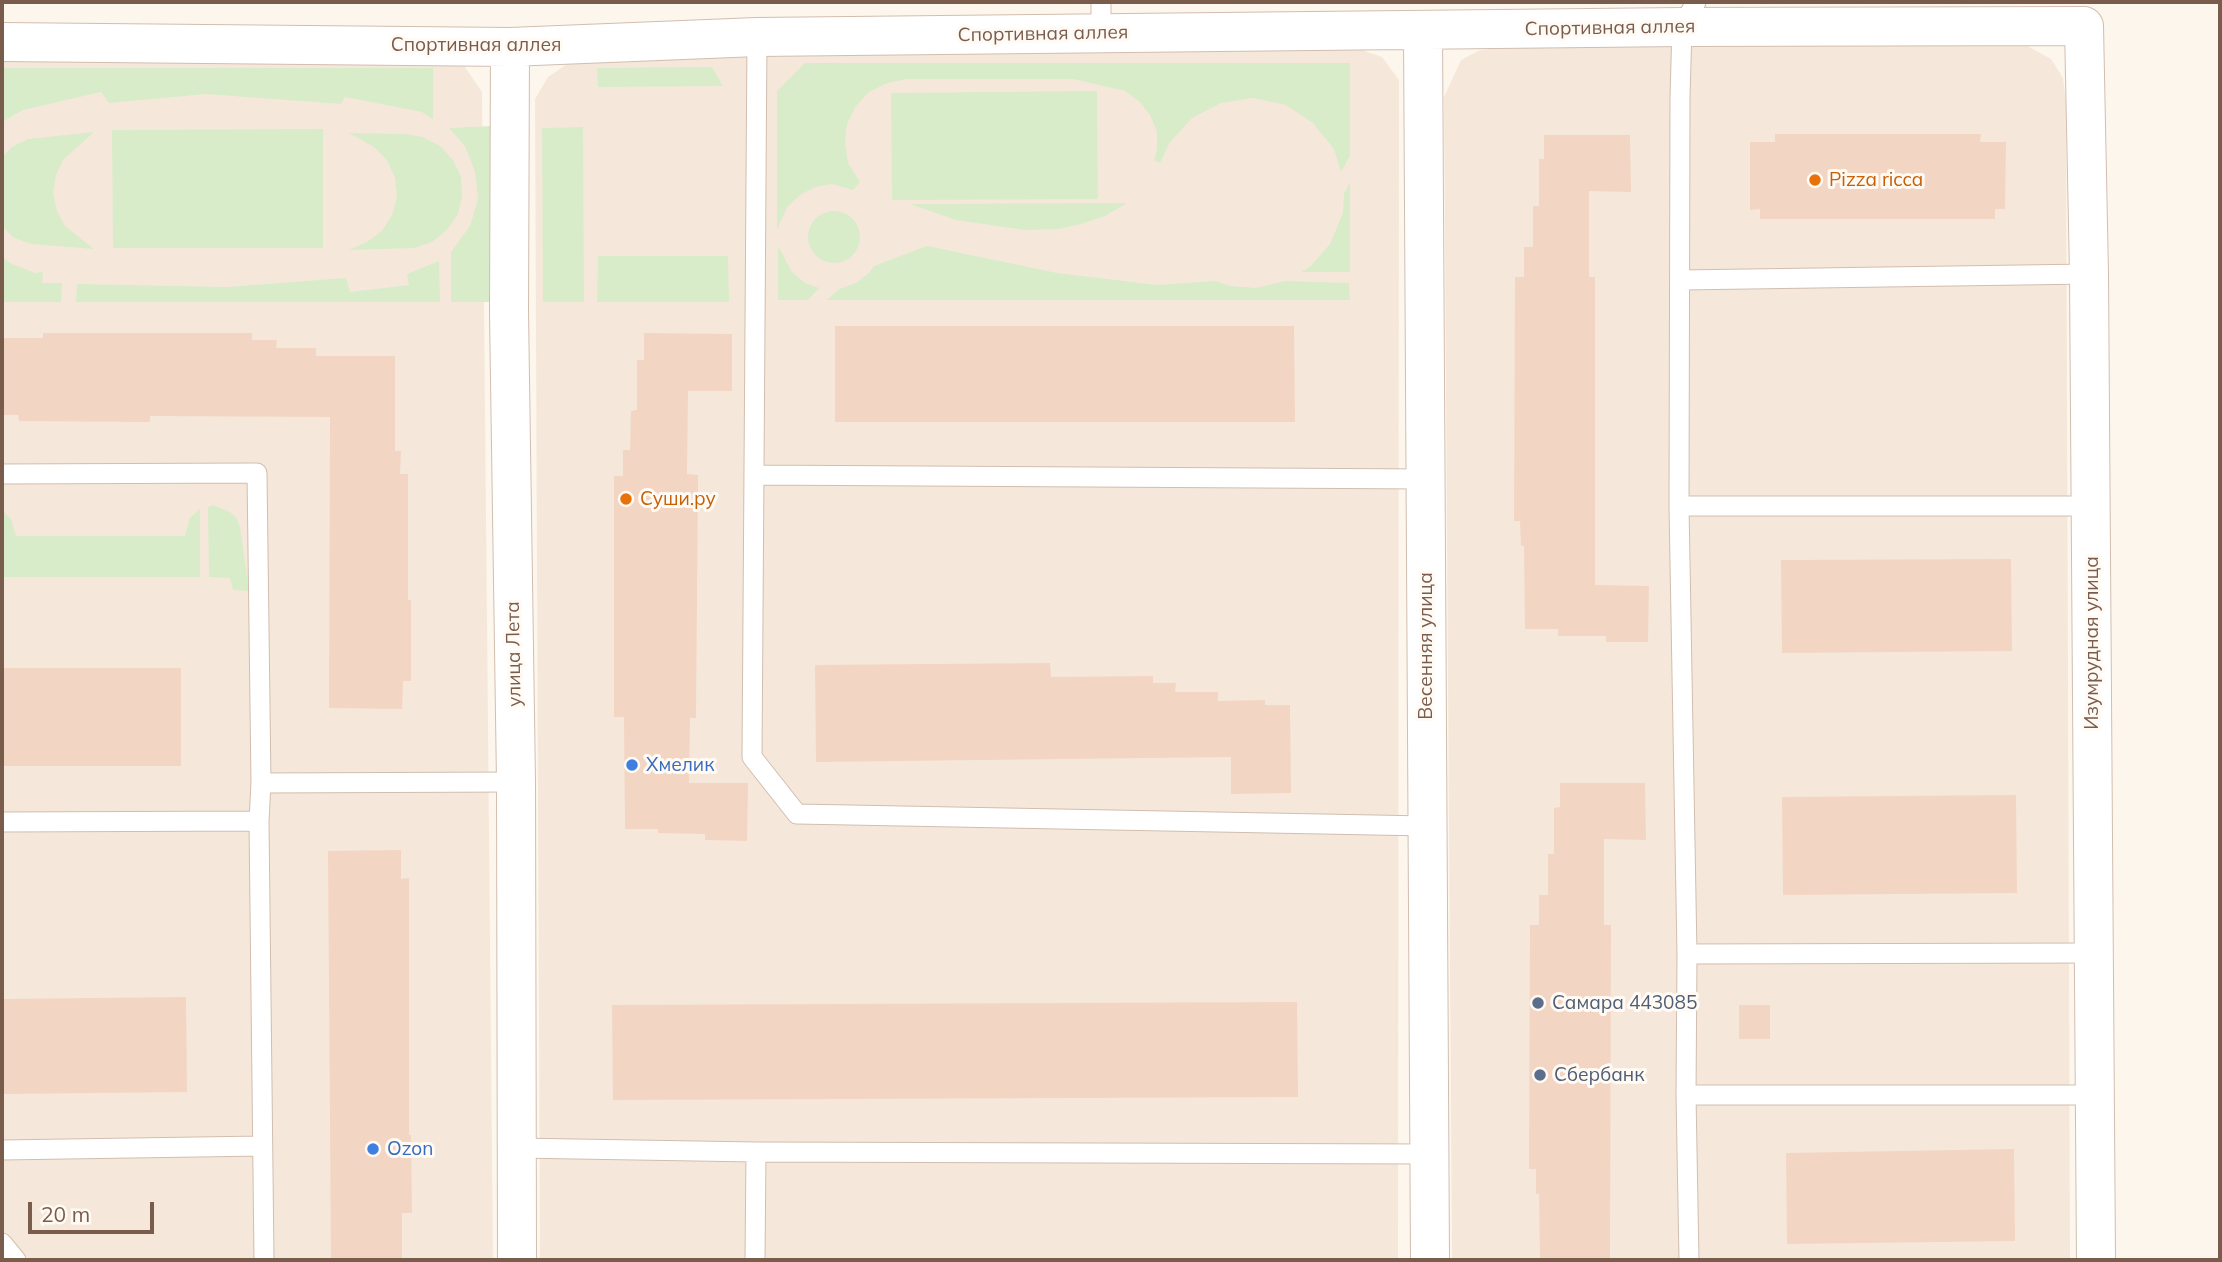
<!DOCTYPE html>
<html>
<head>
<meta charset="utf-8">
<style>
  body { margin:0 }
  #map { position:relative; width:2222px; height:1262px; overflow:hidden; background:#fdf6ec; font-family:Mulish,sans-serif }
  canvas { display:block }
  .frame { position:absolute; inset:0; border:4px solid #7a5c4d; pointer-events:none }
  .scale { position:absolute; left:28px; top:1202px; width:126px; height:32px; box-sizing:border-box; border:4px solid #7a5c4d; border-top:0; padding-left:9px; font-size:21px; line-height:24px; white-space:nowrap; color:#7a5c4d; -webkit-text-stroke:5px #fffaf3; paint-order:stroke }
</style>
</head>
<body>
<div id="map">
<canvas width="2222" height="1262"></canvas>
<div class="frame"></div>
<div class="scale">20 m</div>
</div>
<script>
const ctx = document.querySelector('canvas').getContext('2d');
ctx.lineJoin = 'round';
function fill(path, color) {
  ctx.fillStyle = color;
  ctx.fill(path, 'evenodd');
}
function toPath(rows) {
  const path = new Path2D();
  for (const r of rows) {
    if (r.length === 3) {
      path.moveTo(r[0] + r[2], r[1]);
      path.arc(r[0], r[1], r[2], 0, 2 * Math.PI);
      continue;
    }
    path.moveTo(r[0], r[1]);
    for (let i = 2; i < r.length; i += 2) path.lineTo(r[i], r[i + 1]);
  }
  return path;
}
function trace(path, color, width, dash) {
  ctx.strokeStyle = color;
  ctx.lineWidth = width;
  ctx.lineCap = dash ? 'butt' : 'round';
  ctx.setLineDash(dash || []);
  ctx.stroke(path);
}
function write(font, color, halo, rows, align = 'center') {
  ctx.font = font + ' Mulish,sans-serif';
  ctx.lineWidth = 6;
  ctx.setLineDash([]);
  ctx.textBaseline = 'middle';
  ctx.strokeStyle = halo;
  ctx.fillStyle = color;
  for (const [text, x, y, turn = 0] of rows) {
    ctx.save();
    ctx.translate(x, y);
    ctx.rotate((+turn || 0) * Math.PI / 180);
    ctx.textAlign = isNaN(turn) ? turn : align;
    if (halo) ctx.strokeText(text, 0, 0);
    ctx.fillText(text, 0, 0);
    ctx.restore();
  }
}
const residential = toPath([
  [2024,44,2051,59,2063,78,2066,103,2070,1260,1452,1260,1444,97,1461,60,1478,51,1505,46],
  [1353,47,1382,57,1399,80,1398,1260,540,1260,535,99,548,77,579,56],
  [2,52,463,64,482,92,493,1260,2,1260]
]);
const green = toPath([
  [805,63,1350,63,1350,156,1341,172,1334,149,1313,123,1286,105,1253,98,1221,103,1192,118,1170,142,1160,163,1154,160,1157,150,1157,132,1150,115,1139,101,1125,91,1073,79,906,79,887,83,869,92,856,106,847,124,845,143,848,163,860,182,853,190,832,184,815,187,800,195,787,207,777,230,777,91],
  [712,67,723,86,598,87,597,68],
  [2,68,433,68,433,119,422,112,345,97,341,104,206,94,109,103,101,92,23,110,2,122],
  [1097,91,1098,199,892,200,891,93],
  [491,126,491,302,451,302,451,252,470,226,478,199,475,172,465,146,449,128],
  [583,127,584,302,543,302,542,128],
  [323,129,323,248,113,248,112,130],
  [94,132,63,160,56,175,53,193,57,211,65,226,94,249,31,244,14,238,2,226,2,157,12,147,28,139],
  [349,133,405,134,423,137,440,146,453,160,461,177,462,196,458,214,447,230,432,242,414,248,349,250,367,242,382,231,392,215,397,197,395,178,387,160,374,147],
  [1350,182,1350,272,1301,272,1311,266,1330,244,1343,213,1344,194],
  [1127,203,1105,216,1081,224,1058,229,1025,230,956,220,910,204],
  [834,237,26],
  [778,246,792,272,805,283,819,288,808,300,778,300],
  [927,246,1057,273,1157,285,1216,281,1230,286,1256,288,1285,281,1349,283,1350,300,827,300,839,289,856,283,869,273,874,266],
  [598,256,728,256,729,302,597,302],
  [2,257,10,263,35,273,43,272,42,283,62,283,61,302,2,302],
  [439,261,440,302,76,302,77,284,227,287,346,278,350,292,409,285,407,274],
  [213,505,230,512,237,519,240,527,249,591,233,590,230,578,209,577,208,507],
  [200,509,200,577,2,577,2,510,11,519,16,536,185,536,190,518]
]);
const building = toPath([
  [1775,134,1981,134,1980,142,2006,142,2005,209,1995,209,1995,219,1760,219,1760,209,1750,210,1750,142,1775,142],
  [1544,135,1630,135,1631,192,1589,191,1589,277,1595,277,1595,585,1649,586,1648,642,1606,642,1606,636,1558,636,1558,629,1525,629,1524,546,1521,546,1520,521,1514,521,1515,277,1524,277,1524,247,1533,247,1533,206,1539,206,1539,159,1544,159],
  [835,326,1294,326,1295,422,835,422],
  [43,333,252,333,252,340,277,340,276,348,316,348,316,356,395,356,395,451,401,451,400,474,408,474,408,600,411,600,411,681,403,681,402,709,329,708,330,417,150,416,150,422,19,421,18,415,2,415,2,338,43,338],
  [644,333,732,334,732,391,688,391,687,474,698,475,696,718,690,718,689,783,748,783,747,841,705,840,705,834,658,833,658,829,625,829,624,717,614,717,614,476,623,476,623,450,630,450,631,411,637,410,637,360,644,360],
  [2011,559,2012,651,1782,653,1781,560],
  [1050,663,1051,677,1153,676,1153,683,1176,683,1175,692,1218,692,1218,701,1265,700,1265,705,1290,705,1291,793,1231,794,1231,757,816,762,815,665],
  [2,668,181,668,181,766,2,766],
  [1560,783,1645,783,1646,840,1604,839,1604,925,1611,925,1610,1260,1540,1260,1539,1194,1536,1194,1536,1169,1529,1169,1530,925,1539,925,1539,895,1548,895,1548,854,1554,854,1554,808,1560,807],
  [2016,795,2017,893,1783,895,1782,797],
  [401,850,401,879,409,878,409,1135,411,1135,412,1213,402,1213,402,1260,331,1260,328,851],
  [186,997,187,1092,2,1094,2,999],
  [1297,1002,1298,1097,613,1100,612,1005],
  [1739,1005,1770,1005,1770,1039,1739,1039],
  [2014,1149,2015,1241,1787,1244,1786,1153]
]);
const service = toPath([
  [1101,2,1101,33],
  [757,37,752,757,797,814,1427,826],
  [1681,280,2089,274],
  [2,474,257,473,261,783],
  [755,475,1426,479],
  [1679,506,2091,506],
  [259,821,264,1260],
  [2,822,259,821,261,783,516,782],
  [1687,954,2094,953],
  [1686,1095,2094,1095],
  [516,1148,756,1152,1430,1154],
  [2,1150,262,1146],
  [2,1243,16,1260],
  [755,1260,756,1152],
  [1689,1260,1686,1095,1687,954,1679,506,1680,97,1682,27,1696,2]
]);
const minor = toPath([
  [1423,31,1430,1260],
  [2,42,510,47,757,37,1682,27,2084,26,2089,274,2096,1260],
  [510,47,509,312,516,782,517,1260]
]);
const markers = [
  [1815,180,7,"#e8710a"],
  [626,499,7,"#e8710a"],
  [632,765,7,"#3f7fe0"],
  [1538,1003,7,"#5c6f8a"],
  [1540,1075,7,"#5c6f8a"],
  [373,1149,7,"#3f7fe0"]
];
const streetNames = [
  ["Спортивная аллея",1610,28,-1],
  ["Спортивная аллея",1043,34,-1],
  ["Спортивная аллея",476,45],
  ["Изумрудная улица",2092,643,-90],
  ["Весенняя улица",1426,646,-90],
  ["улица Лета",514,654,-91]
];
const foodNames = [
  ["Pizza ricca",1829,180],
  ["Суши.ру",640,499]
];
const shopNames = [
  ["Хмелик",646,765],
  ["Ozon",387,1149]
];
const serviceNames = [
  ["Самара 443085",1552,1003],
  ["Сбербанк",1554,1075]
];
fill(residential, '#f5e8da');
fill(green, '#d8ecc9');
fill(building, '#f3d5c3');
trace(service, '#d1beb0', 21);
trace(minor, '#d1beb0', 40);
trace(service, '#fff', 19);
trace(minor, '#fff', 38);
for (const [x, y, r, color] of markers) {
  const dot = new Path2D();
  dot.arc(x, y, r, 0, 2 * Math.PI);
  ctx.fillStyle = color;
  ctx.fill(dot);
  trace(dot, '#fffaf3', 2.5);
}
write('19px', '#7a5c4d', '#fffaf3', streetNames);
write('19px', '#c56008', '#fffaf3', foodNames, 'left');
write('19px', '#366cbe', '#fffaf3', shopNames, 'left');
write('19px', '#4e5e75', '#fffaf3', serviceNames, 'left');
</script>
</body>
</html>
